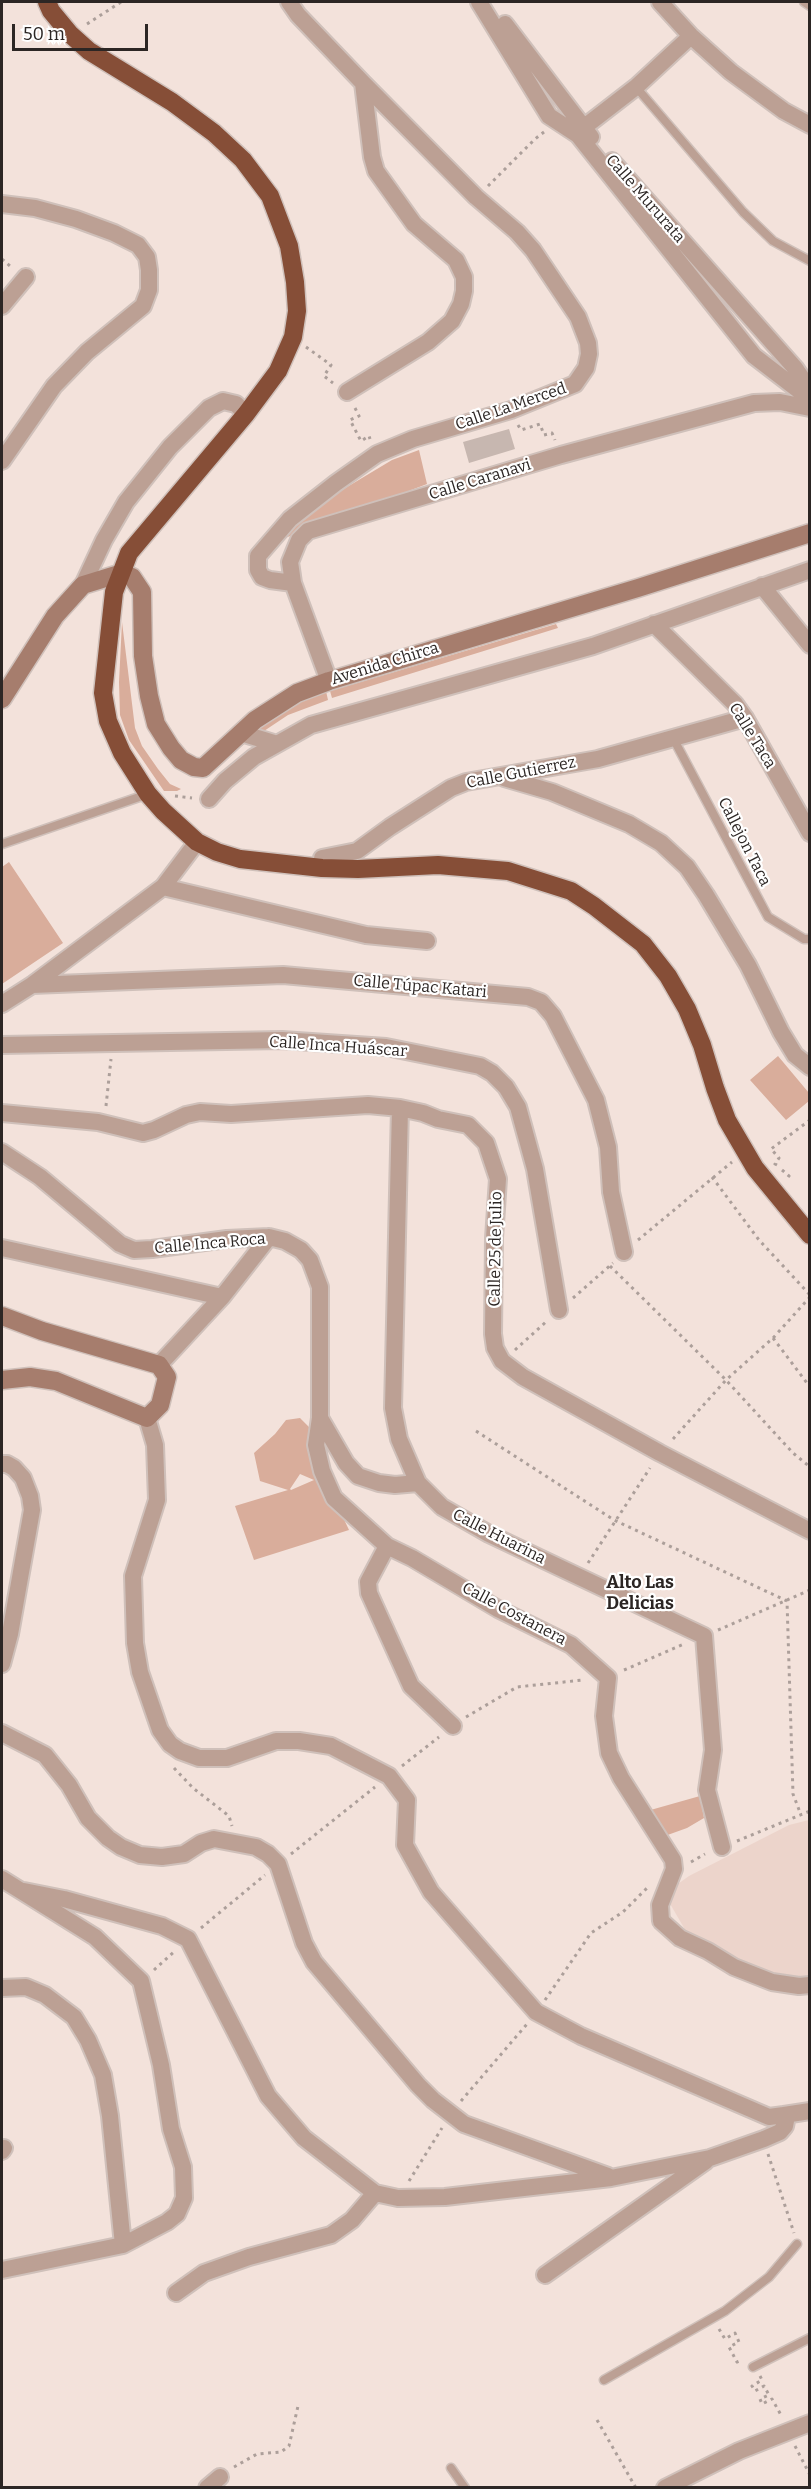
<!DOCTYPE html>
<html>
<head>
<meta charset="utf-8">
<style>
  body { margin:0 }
  #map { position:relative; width:811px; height:2489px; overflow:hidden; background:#f3e2db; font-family:Bitter,serif }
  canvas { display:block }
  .frame { position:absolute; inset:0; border:3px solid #2c2624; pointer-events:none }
  .scale { position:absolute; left:12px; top:24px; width:136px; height:27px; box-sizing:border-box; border:3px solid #2c2624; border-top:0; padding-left:8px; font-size:18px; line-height:21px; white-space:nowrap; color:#2c2624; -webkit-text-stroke:4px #fff; paint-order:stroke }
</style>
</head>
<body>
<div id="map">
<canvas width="811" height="2489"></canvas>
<div class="frame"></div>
<div class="scale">50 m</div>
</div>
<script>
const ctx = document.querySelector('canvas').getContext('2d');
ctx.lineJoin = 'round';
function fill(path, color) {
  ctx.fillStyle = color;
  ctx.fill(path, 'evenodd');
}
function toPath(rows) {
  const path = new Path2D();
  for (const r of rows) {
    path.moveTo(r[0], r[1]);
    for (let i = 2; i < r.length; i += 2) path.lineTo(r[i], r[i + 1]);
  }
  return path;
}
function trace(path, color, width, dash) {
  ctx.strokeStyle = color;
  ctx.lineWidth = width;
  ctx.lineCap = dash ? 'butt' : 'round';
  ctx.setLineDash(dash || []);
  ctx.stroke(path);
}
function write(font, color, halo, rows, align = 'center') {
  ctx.font = font + ' Bitter,serif';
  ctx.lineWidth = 4.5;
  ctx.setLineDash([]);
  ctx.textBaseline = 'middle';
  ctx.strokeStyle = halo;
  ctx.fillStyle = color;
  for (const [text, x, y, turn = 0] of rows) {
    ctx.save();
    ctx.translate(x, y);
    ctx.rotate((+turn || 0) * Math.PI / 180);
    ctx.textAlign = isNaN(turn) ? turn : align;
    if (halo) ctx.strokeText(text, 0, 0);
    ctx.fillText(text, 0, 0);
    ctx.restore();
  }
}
const built = toPath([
  [809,1820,809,1979,773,1973,737,1959,687,1933,669,1902,675,1886,689,1876,789,1825]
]);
const green = toPath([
  [419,450,427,484,285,538,294,526,342,490,392,460],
  [122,622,135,728,142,746,158,769,170,784,181,789,177,791,164,791,129,740,120,715,119,682],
  [556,624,558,628,332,698,330,691],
  [326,691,328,700,288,715,240,747,227,759,222,754,235,741,310,696],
  [9,862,63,943,2,984,2,867],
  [778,1056,809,1093,809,1101,786,1120,750,1080],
  [300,1418,309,1427,308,1448,316,1463,315,1480,324,1477,349,1530,254,1560,235,1506,288,1490,260,1481,254,1453,275,1434,286,1420],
  [300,1474,314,1480,291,1490,290,1489],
  [700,1796,704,1818,687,1828,662,1837,647,1811]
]);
const building = toPath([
  [509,429,515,449,469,463,463,442]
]);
const path = toPath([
  [87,24,121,2],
  [488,186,535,139,544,132],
  [2,259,11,267],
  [306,347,331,365,324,376,333,383],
  [355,408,359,416,350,420,361,441,369,436,370,439],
  [518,425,521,430,540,424,544,435,552,433,555,440],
  [175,796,192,798],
  [106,1106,111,1059],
  [777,1165,775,1164,779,1158,771,1149,810,1120],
  [782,1170,789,1176,785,1180],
  [712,1177,759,1240,810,1295],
  [638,1240,732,1162],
  [610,1266,726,1380,793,1453,810,1467],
  [573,1298,613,1263],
  [773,1338,810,1387],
  [515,1350,548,1320],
  [476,1431,614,1520,787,1601,793,1794,801,1815],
  [673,1439,726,1380,773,1338,810,1297],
  [588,1563,650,1468],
  [718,1630,810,1590],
  [624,1670,684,1644],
  [466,1717,517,1687,583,1680],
  [402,1766,439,1737],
  [174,1768,193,1788,229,1816,232,1826],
  [737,1841,810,1811],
  [291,1854,375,1787],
  [691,1862,705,1854],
  [201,1928,265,1875],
  [154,1970,176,1950],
  [545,2000,591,1933,623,1912,647,1888],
  [461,2101,527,2024],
  [768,2154,794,2233],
  [409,2181,442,2128],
  [719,2329,725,2339,735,2333,739,2342,729,2347,737,2362,742,2360],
  [760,2376,762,2380,752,2386,755,2391,764,2386,769,2395,760,2399,762,2404,772,2399,781,2415],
  [597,2420,636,2488],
  [795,2446,810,2475],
  [234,2467,257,2454,281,2452,289,2446,298,2406],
  [401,2486,401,2488]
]);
const lane = toPath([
  [804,2,810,6],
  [636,87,743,212,773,241,810,261],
  [673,738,768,917,804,939,810,939],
  [2,844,148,794],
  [753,2367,810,2338],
  [604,2380,725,2311,769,2277,797,2244],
  [451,2468,465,2488]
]);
const street = toPath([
  [289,2,298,15,363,83,476,197,517,232,533,250,578,317,588,343,589,354,586,368,575,384,511,410,413,439,377,454,336,483,290,519,258,556,258,570,262,577,270,580,293,583],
  [479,2,549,116,578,135,754,356,810,399],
  [660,2,691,36,731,72,784,111,810,125],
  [505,24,591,137],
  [583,128,636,87,691,36],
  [612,161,795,368,810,390],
  [2,204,35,208,76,219,114,233,138,245,147,257,149,270,149,290,143,306,87,352,54,386,2,461],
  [2,306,26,277],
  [347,392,428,342,452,321,461,304,464,291,464,277,456,260,414,224,376,171,372,157,363,83],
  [83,585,104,540,126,502,170,447,209,408,223,401,236,404,246,414],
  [762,586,810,645],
  [654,624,735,704,745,718,810,833],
  [329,681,293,583,290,562,299,540,308,531,561,455,754,403,780,402,810,408],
  [241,733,277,744],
  [504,778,552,792,629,824,661,843,687,867,706,895,748,965,781,1032,795,1055,810,1067],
  [209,799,225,781,254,757,311,725,593,646,810,570],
  [322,868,322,858,357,851,390,827,451,788,466,782,598,759,745,718],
  [163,887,366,935,427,941],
  [32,985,283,975,528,997,541,1002,553,1016,596,1100,608,1147,611,1192,624,1252],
  [2,1004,32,985,163,887,197,842],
  [2,1045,282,1040,386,1047,480,1066,492,1073,506,1087,518,1107,535,1169,559,1310],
  [400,1108,393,1408,399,1439,418,1483,442,1507,489,1534,704,1636,713,1750,707,1790,722,1847],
  [2,1113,98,1122,143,1133,154,1130,186,1115,200,1112,231,1114,368,1105,400,1108,423,1113,438,1119,468,1125,486,1143,498,1179,494,1238,493,1334,495,1348,502,1361,523,1377,660,1453,810,1531],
  [2,1152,40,1177,120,1244,134,1250,152,1249,227,1239,269,1237,285,1241,301,1250,310,1260,320,1287,320,1418,316,1445,322,1471,334,1498,387,1546,412,1558,498,1609,571,1645,608,1678,604,1716,609,1753,621,1778,673,1860,674,1869,660,1905,661,1921,680,1938,708,1951,734,1967,772,1982,799,1986,810,1985],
  [2,1248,222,1297],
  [159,1365,222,1297,269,1237],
  [320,1418,346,1463,358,1476,379,1483,395,1485,418,1483],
  [2,1464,7,1464,14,1468,23,1478,30,1496,32,1510,10,1634,2,1664],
  [387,1546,368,1582,369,1593,411,1686,453,1726],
  [2,1733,45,1755,69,1785,88,1818,108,1838,121,1847,140,1855,162,1857,184,1854,201,1843,214,1839,256,1847,268,1854,278,1864,304,1943,314,1962,418,2085,433,2100,464,2124,608,2176],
  [2,1879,95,1937,141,1981,161,2065,171,2129,183,2167,184,2198,177,2214,167,2222,123,2245,2,2270],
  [24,1891,64,1899,162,1926,188,1939,268,2096,304,2138,375,2193,398,2198,445,2197,611,2178,710,2158,764,2139,780,2132,785,2126,786,2121,784,2115,769,2117,581,2036,536,2012,431,1892,405,1845,407,1800,389,1776,331,1746,299,1741,276,1741,227,1758,199,1758,180,1751,170,1744,160,1730,140,1672,135,1643,133,1576,157,1500,155,1445,147,1418],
  [2,1988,26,1987,45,1995,74,2017,88,2040,103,2075,110,2116,123,2245],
  [784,2115,810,2111],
  [2,2151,4,2148],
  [545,2275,706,2161],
  [176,2293,204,2273,249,2257,331,2235,352,2220,375,2193],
  [207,2488,220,2477],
  [665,2488,739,2451,810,2423]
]);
const secondary = toPath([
  [2,699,55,616,83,585,122,573,132,577,142,592,143,656,149,696,156,724,171,748,181,760,194,767,203,768,255,720,297,693,329,681,638,588,810,533],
  [2,1316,42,1331,159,1365,167,1377,160,1405,147,1418,56,1381,30,1377,2,1380]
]);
const highway = toPath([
  [47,2,51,11,70,34,89,51,172,102,214,133,243,160,270,196,289,246,295,282,297,311,293,337,278,371,246,414,129,553,114,592,103,693,108,721,122,753,148,794,163,811,197,842,217,852,240,859,322,868,358,869,438,865,508,871,571,891,594,906,643,944,668,976,687,1009,702,1045,715,1088,727,1120,755,1168,810,1235]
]);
const streetNames = [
  ["Calle Mururata",645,199,49],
  ["Calle La Merced",511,407,-19],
  ["Calle Caranavi",480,480,-17],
  ["Avenida Chirca",385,664,-17],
  ["Calle Taca",752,736,58],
  ["Calle Gutierrez",521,773,-11],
  ["Callejon Taca",744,842,63],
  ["Calle Túpac Katari",420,987,5],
  ["Calle Inca Huáscar",338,1047,4],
  ["Calle Inca Roca",210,1244,-5],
  ["Calle 25 de Julio",496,1249,-89],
  ["Calle Huarina",499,1537,27],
  ["Calle Costanera",514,1614,28]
];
const neighbourhoodNames = [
  ["Alto Las",640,1583],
  ["Delicias",640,1604]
];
fill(built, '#ecd4cb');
fill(green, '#d9ad9b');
fill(building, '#c7b7b0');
trace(lane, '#cfc0ba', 11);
trace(street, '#cfc0ba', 20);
trace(secondary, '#cfc0ba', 21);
trace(highway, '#cfc0ba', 21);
trace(path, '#ac9f9a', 3, [3, 4.5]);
trace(lane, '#bca094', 8);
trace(street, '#bca094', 16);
trace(secondary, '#a67d6d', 18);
trace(highway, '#864e37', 18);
write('16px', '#2c2624', '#fff', streetNames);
write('bold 18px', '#2c2624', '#fff', neighbourhoodNames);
</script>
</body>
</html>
